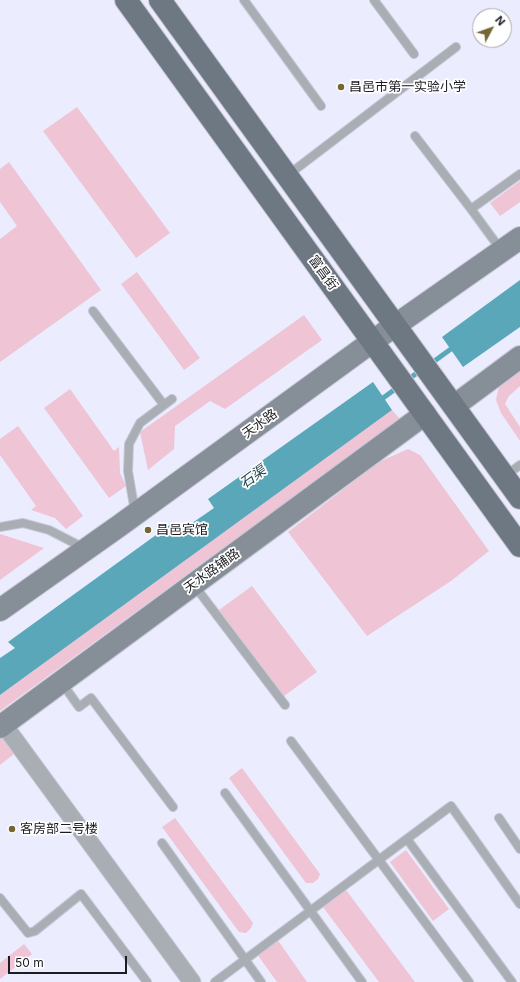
<!DOCTYPE html>
<html>
<head>
<meta charset="utf-8">
<style>
  body { margin:0 }
  #map { position:relative; width:520px; height:982px; overflow:hidden; background:#ebecfe; font-family:Inter,sans-serif }
  canvas { display:block }
  .north { position:absolute; left:472px; top:8px; width:40px; height:40px; box-sizing:border-box; background:#fff; border:1px solid #a4a4a7; border-radius:50%; rotate:49deg; font-size:11px; font-weight:700; line-height:16px; text-align:center; color:#1c1c22 }
  .north::after { content:''; display:block; margin:auto; width:14px; height:18px; background:#746734; clip-path:polygon(50% 0,100% 100%,50% 72%,0 100%) }
  .scale { position:absolute; left:8px; top:956px; width:119px; height:18px; box-sizing:border-box; border:2px solid #1c1c22; border-top:0; padding-left:5px; font-size:12px; line-height:14px; white-space:nowrap; color:#1c1c22; -webkit-text-stroke:3px #fff; paint-order:stroke }
</style>
</head>
<body>
<div id="map">
<canvas width="520" height="982"></canvas>
<div class="north">N</div>
<div class="scale">50 m</div>
</div>
<script>
const ctx = document.querySelector('canvas').getContext('2d');
ctx.lineJoin = 'round';
function fill(path, color) {
  ctx.fillStyle = color;
  ctx.fill(path, 'evenodd');
}
function toPath(rows) {
  const path = new Path2D();
  for (const r of rows) {
    path.moveTo(r[0], r[1]);
    for (let i = 2; i < r.length; i += 2) path.lineTo(r[i], r[i + 1]);
  }
  return path;
}
function trace(path, color, width, dash) {
  ctx.strokeStyle = color;
  ctx.lineWidth = width;
  ctx.lineCap = dash ? 'butt' : 'round';
  ctx.setLineDash(dash || []);
  ctx.stroke(path);
}
function write(font, color, halo, rows, align = 'center') {
  ctx.font = font + ' Inter,"Noto Sans SC",sans-serif';
  ctx.lineWidth = 3.5;
  ctx.setLineDash([]);
  ctx.textBaseline = 'middle';
  ctx.strokeStyle = halo;
  ctx.fillStyle = color;
  for (const [text, x, y, turn = 0] of rows) {
    ctx.save();
    ctx.translate(x, y);
    ctx.rotate((+turn || 0) * Math.PI / 180);
    ctx.textAlign = isNaN(turn) ? turn : align;
    if (halo) ctx.strokeText(text, 0, 0);
    ctx.fillText(text, 0, 0);
    ctx.restore();
  }
}
const green = toPath([
  [77,107,170,233,136,258,43,131],
  [9,162,101,290,0,362,0,239,17,226,0,202,0,169],
  [520,181,520,202,500,216,490,203],
  [137,272,200,358,184,370,121,284],
  [304,315,322,340,225,409,210,401,175,426,174,449,148,470,140,432],
  [520,370,520,386,509,396,505,404,520,427,520,441,501,413,496,400,499,386],
  [70,389,114,451,119,447,120,473,126,486,109,498,44,408],
  [392,410,400,419,0,711,0,695],
  [18,426,83,516,66,529,55,518,31,510,36,506,0,455,0,439],
  [408,449,420,455,489,551,451,581,367,636,288,532,379,462],
  [0,534,44,548,0,580],
  [252,586,317,672,284,696,219,610],
  [1,736,14,754,0,765,0,737],
  [242,768,320,874,318,879,313,883,306,883,229,778],
  [175,818,253,923,251,928,246,933,239,932,162,827],
  [406,850,449,909,433,921,390,862],
  [346,890,415,982,379,982,323,907],
  [277,939,307,982,277,982,257,954],
  [24,944,32,954,0,979,0,963]
]);
const water = toPath([
  [520,280,520,327,463,367,442,337],
  [373,382,392,410,0,695,0,658,15,648,8,642,174,522,182,530,214,508,208,499]
]);
const stream = toPath([
  [429,365,455,346],
  [406,381,421,370],
  [379,401,398,387]
]);
const lane = toPath([
  [244,0,321,106],
  [374,0,414,54],
  [415,136,471,209],
  [288,175,456,47],
  [501,250,471,209,520,174],
  [93,311,164,405],
  [505,476,520,465],
  [135,512,128,471,129,444,140,423,172,399],
  [0,527,23,523,49,530,84,548],
  [194,585,285,705],
  [62,683,79,707,91,698,173,807],
  [291,741,469,982],
  [225,793,362,982],
  [499,818,520,849],
  [407,839,512,982],
  [162,843,261,982],
  [0,898,28,933,35,931,81,894,147,982],
  [215,982,451,806,520,904]
]);
const street = toPath([
  [4,725,192,982]
]);
const secondary = toPath([
  [454,406,520,357],
  [0,610,119,526,373,341,520,238],
  [0,727,425,414]
]);
const primary = toPath([
  [126,0,520,546],
  [160,0,520,498]
]);
const markers = [
  [341,87,4,"#746734"],
  [148,530,4,"#746734"],
  [12,829,4,"#746734"]
];
const poiNames = [
  ["昌邑市第一实验小学",349,87],
  ["昌邑宾馆",156,530],
  ["客房部二号楼",20,829]
];
const streetNames = [
  ["富昌街",323,273,54],
  ["天水路",260,424,-36],
  ["天水路辅路",212,571,-36]
];
const waterNames = [
  ["石渠",253,477,-36]
];
fill(green, '#efc4d5');
fill(water, '#59a7b9');
trace(stream, '#59a7b9', 5);
trace(lane, '#c6c7d6', 10);
trace(street, '#c6c7d6', 19);
trace(secondary, '#c6c7d6', 24);
trace(primary, '#c6c7d6', 24);
trace(lane, '#a8aeb4', 8);
trace(street, '#a8aeb4', 17);
trace(secondary, '#868e97', 22);
trace(primary, '#6e7883', 22);
for (const [x, y, r, color] of markers) {
  const dot = new Path2D();
  dot.arc(x, y, r, 0, 2 * Math.PI);
  ctx.fillStyle = color;
  ctx.fill(dot);
  trace(dot, '#fff', 1.5);
}
write('13px', '#1c1c22', '#fff', poiNames, 'left');
write('13px', '#1c1c22', '#fff', streetNames);
write('italic 14px', '#1a3f48', '#fff', waterNames);
</script>
</body>
</html>
